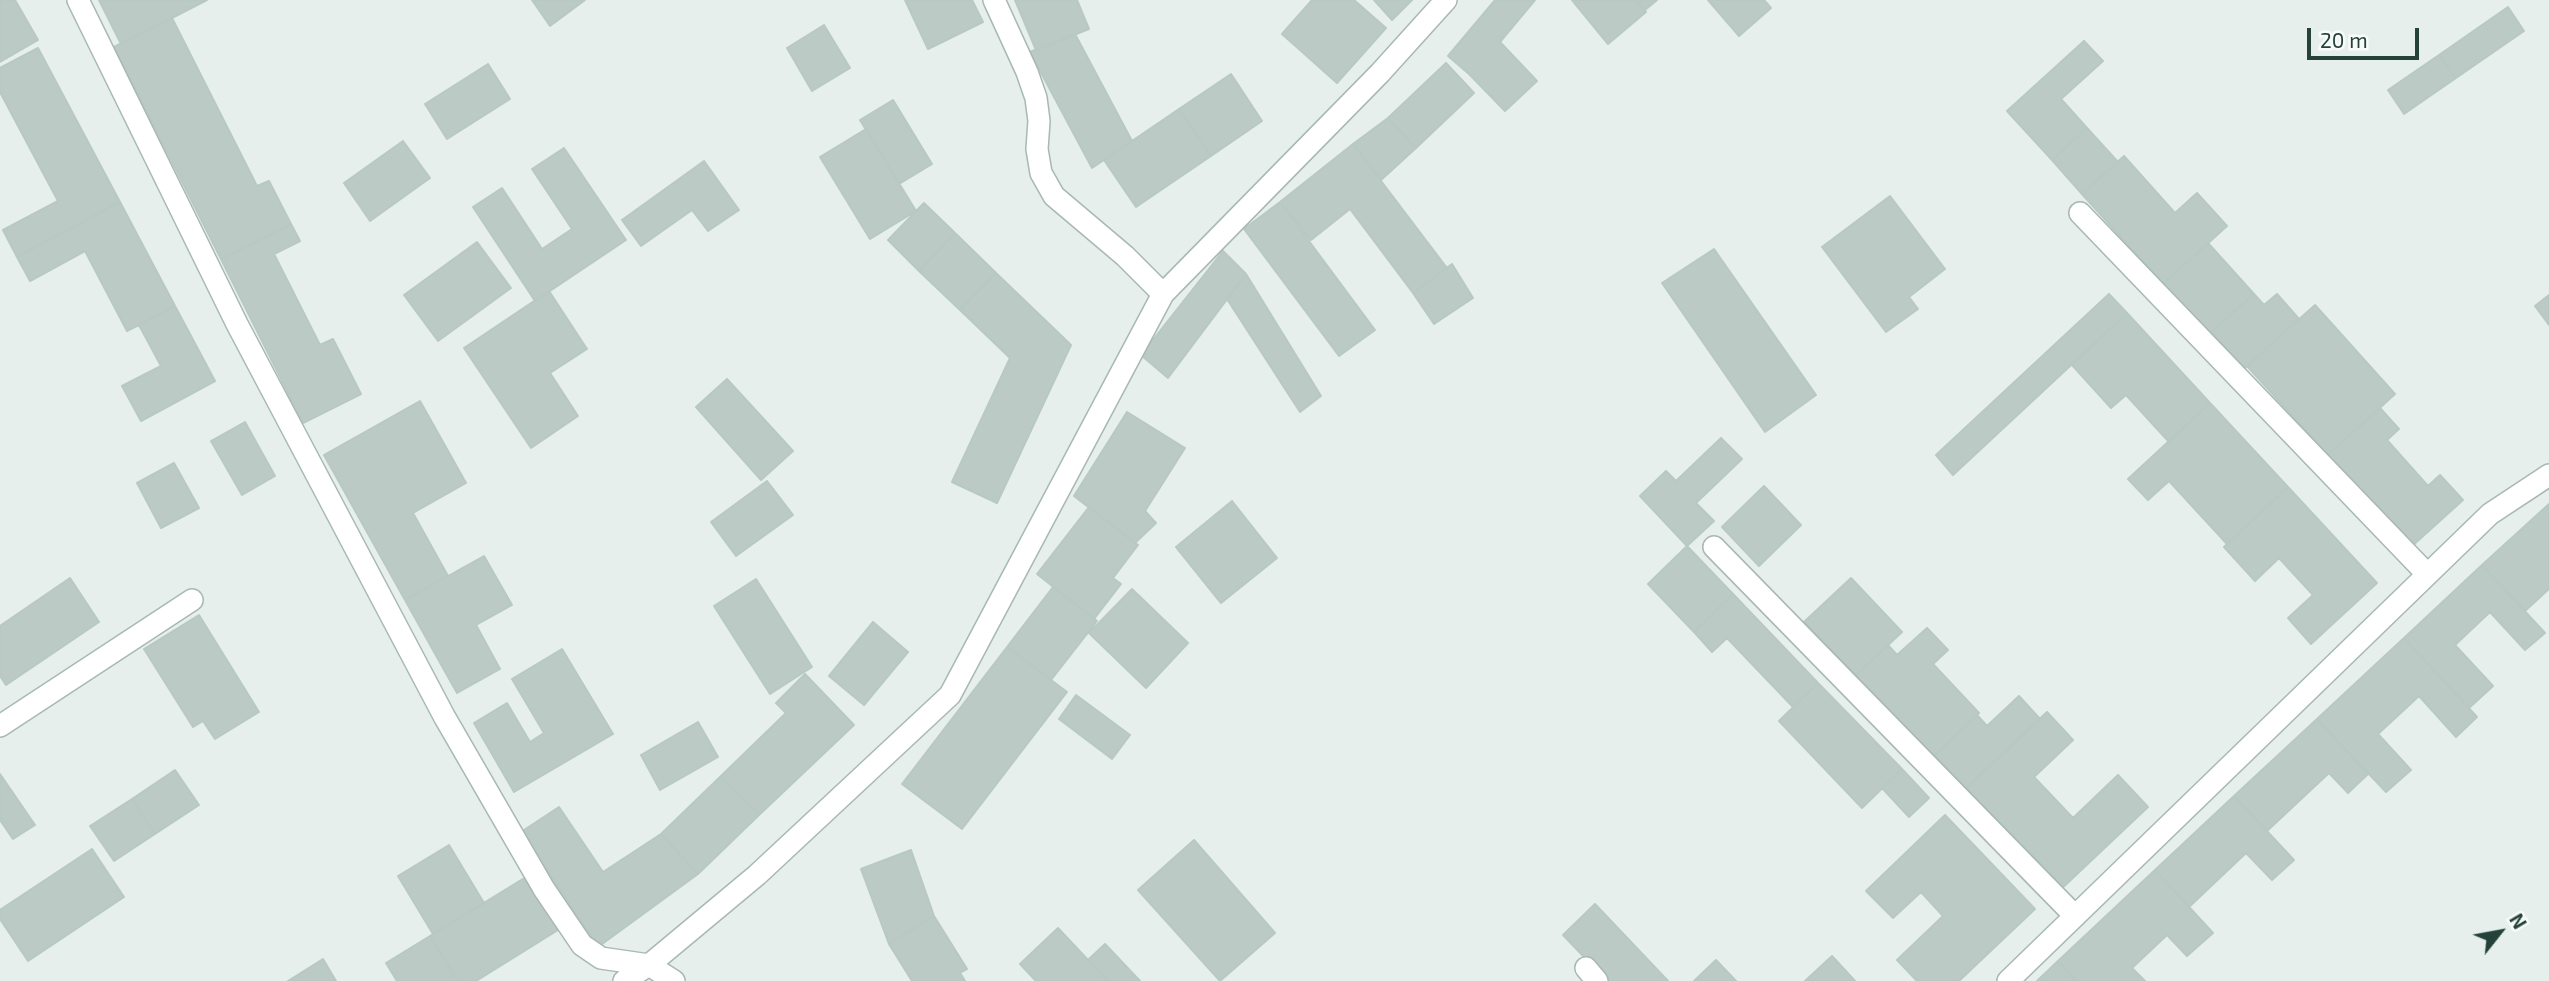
<!DOCTYPE html>
<html>
<head>
<meta charset="utf-8">
<style>
  body { margin:0 }
  #map { position:relative; width:2549px; height:981px; overflow:hidden; background:#e6efeb; font-family:"Exo 2",sans-serif }
  canvas { display:block }
  .north { position:absolute; left:2465px; top:897px; width:70px; height:70px; -webkit-text-stroke:5px #f7fbf9; paint-order:stroke; rotate:59deg; font-size:19px; font-weight:700; line-height:28px; text-align:center; color:#24423a }
  .north::after { content:''; display:block; margin:auto; width:24px; height:32px; background:#24423a; clip-path:polygon(50% 0,100% 100%,50% 72%,0 100%) }
  .scale { position:absolute; left:2307px; top:28px; width:112px; height:32px; box-sizing:border-box; border:4px solid #24423a; border-top:0; padding-left:9px; font-size:21px; line-height:24px; white-space:nowrap; color:#24423a; -webkit-text-stroke:5px #f7fbf9; paint-order:stroke }
</style>
</head>
<body>
<div id="map">
<canvas width="2549" height="981"></canvas>
<div class="north">N</div>
<div class="scale">20 m</div>
</div>
<script>
const ctx = document.querySelector('canvas').getContext('2d');
ctx.lineJoin = 'round';
function fill(path, color) {
  ctx.fillStyle = color;
  ctx.fill(path, 'evenodd');
}
function toPath(rows) {
  const path = new Path2D();
  for (const r of rows) {
    path.moveTo(r[0], r[1]);
    for (let i = 2; i < r.length; i += 2) path.lineTo(r[i], r[i + 1]);
  }
  return path;
}
function trace(path, color, width, dash) {
  ctx.strokeStyle = color;
  ctx.lineWidth = width;
  ctx.lineCap = dash ? 'butt' : 'round';
  ctx.setLineDash(dash || []);
  ctx.stroke(path);
}
const building = toPath([
  [0,0,15,0,38,40,0,62,0,0],
  [99,0,207,0,121,44,99,0],
  [532,0,585,0,550,26,532,0],
  [905,0,972,0,983,22,928,49,905,0],
  [1015,0,1077,0,1089,29,1036,50,1015,0],
  [1312,0,1354,0,1386,28,1337,83,1282,34,1312,0],
  [1374,0,1412,0,1392,20,1374,0],
  [1495,0,1535,0,1500,42,1537,81,1505,111,1469,74,1448,56,1495,0],
  [1572,0,1636,0,1646,12,1608,44,1572,0],
  [1636,0,1657,0,1645,10,1636,0],
  [1708,0,1764,0,1771,8,1739,36,1708,0],
  [2508,7,2524,31,2456,78,2439,55,2508,7],
  [172,18,257,186,269,181,291,224,221,259,114,47,172,18],
  [824,25,850,68,812,91,787,48,824,25],
  [1075,34,1132,141,1092,168,1030,52,1075,34],
  [2084,41,2103,61,2061,99,2087,128,2052,160,2007,111,2084,41],
  [38,48,120,202,17,257,3,230,58,201,0,92,0,68,38,48],
  [2439,55,2456,78,2404,114,2388,90,2439,55],
  [1446,63,1474,93,1416,148,1388,118,1446,63],
  [488,64,510,99,447,139,425,104,488,64],
  [1231,74,1262,121,1211,156,1179,109,1231,74],
  [893,100,932,164,899,184,860,120,893,100],
  [1179,109,1211,156,1136,207,1104,160,1179,109],
  [1388,118,1416,148,1381,180,1353,144,1388,118],
  [2087,128,2118,162,2082,194,2052,160,2087,128],
  [866,129,916,211,870,239,820,157,866,129],
  [403,141,430,178,370,221,344,183,403,141],
  [1353,144,1447,268,1413,293,1350,209,1311,240,1280,202,1353,144],
  [564,148,626,240,535,301,473,207,502,188,542,249,572,229,532,169,564,148],
  [2124,156,2175,213,2197,193,2227,226,2163,284,2082,194,2124,156],
  [704,161,739,210,708,231,692,210,641,246,622,220,704,161],
  [1890,196,1945,269,1909,297,1918,309,1886,332,1822,247,1890,196],
  [120,202,175,306,127,331,85,251,30,281,17,257,120,202],
  [1280,202,1375,330,1339,356,1244,229,1280,202],
  [924,203,955,233,919,271,888,240,924,203],
  [291,224,300,241,274,254,320,345,333,339,361,394,303,423,221,259,291,224],
  [955,233,996,273,960,310,919,271,955,233],
  [477,242,511,288,438,341,404,295,477,242],
  [2208,243,2254,294,2209,334,2163,284,2208,243],
  [1714,249,1816,395,1765,432,1662,283,1714,249],
  [1223,251,1246,274,1168,378,1141,355,1223,251],
  [1452,264,1473,298,1434,324,1413,293,1452,264],
  [996,273,1071,345,997,503,952,482,1010,358,960,310,996,273],
  [1246,274,1321,396,1300,412,1227,299,1246,274],
  [549,291,587,349,550,373,578,416,531,448,464,348,549,291],
  [2109,294,2127,313,1953,475,1936,455,2109,294],
  [2254,294,2264,305,2277,294,2299,319,2244,369,2211,332,2254,294],
  [2549,295,2549,325,2535,306,2549,295],
  [2315,305,2395,394,2328,455,2247,366,2315,305],
  [175,306,215,381,141,421,122,386,161,366,139,325,175,306],
  [2127,313,2210,403,2169,442,2126,395,2111,408,2072,365,2127,313],
  [727,379,793,451,761,480,696,407,727,379],
  [420,401,466,483,413,513,448,576,405,600,324,455,420,401],
  [2210,403,2288,487,2227,544,2169,481,2148,500,2128,479,2210,403],
  [2380,408,2399,429,2387,440,2428,486,2440,475,2463,500,2411,547,2328,455,2380,408],
  [1127,412,1185,448,1145,511,1156,523,1135,543,1074,496,1127,412],
  [245,422,275,476,242,495,211,441,245,422],
  [1721,438,1742,459,1696,503,1714,521,1687,546,1640,496,1666,471,1676,481,1721,438],
  [174,463,199,508,161,528,137,483,174,463],
  [767,481,793,515,736,556,711,522,767,481],
  [1764,486,1801,525,1759,566,1722,527,1764,486],
  [2288,487,2377,583,2311,644,2288,618,2313,595,2279,558,2255,581,2224,547,2288,487],
  [1232,501,1277,558,1221,603,1176,547,1232,501],
  [2549,504,2549,589,2525,611,2482,565,2549,504],
  [1089,507,1138,545,1113,578,1121,584,1094,619,1037,574,1089,507],
  [1687,546,1733,594,1694,632,1648,584,1687,546],
  [484,556,512,605,476,625,500,669,457,693,405,600,484,556],
  [2482,565,2545,633,2525,650,2490,612,2455,645,2493,686,2469,708,2404,638,2482,565],
  [70,578,99,622,6,685,0,676,0,626,70,578],
  [1851,578,1902,632,1855,676,1804,622,1851,578],
  [756,579,812,667,770,694,714,606,756,579],
  [1053,587,1097,621,1051,680,1007,647,1053,587],
  [1132,589,1188,643,1146,688,1089,633,1132,589],
  [1733,594,1818,683,1793,707,1727,638,1712,652,1694,632,1733,594],
  [199,615,259,712,215,739,203,721,193,727,144,649,199,615],
  [873,622,908,652,864,705,829,676,873,622],
  [1927,628,1948,650,1933,664,1979,713,1932,758,1855,676,1888,645,1897,655,1927,628],
  [2404,638,2477,717,2456,737,2419,696,2378,734,2411,770,2386,792,2317,719,2404,638],
  [1007,647,1067,692,962,829,902,784,1007,647],
  [562,649,613,734,514,792,474,723,507,703,530,742,544,733,512,679,562,649],
  [805,674,854,725,759,815,721,776,786,713,776,703,805,674],
  [1818,683,1902,769,1862,808,1779,721,1818,683],
  [1076,695,1130,735,1112,759,1059,719,1076,695],
  [2019,696,2040,719,1963,791,1932,758,1977,715,1987,726,2019,696],
  [2047,712,2073,740,2034,777,2073,818,2118,775,2148,807,2058,892,1963,791,2047,712],
  [2317,719,2368,774,2348,793,2329,773,2267,831,2234,796,2317,719],
  [698,722,718,757,660,790,641,755,698,722],
  [1902,769,1929,798,1909,817,1882,788,1902,769],
  [175,770,199,805,155,834,132,799,175,770],
  [0,774,35,825,13,839,0,820,0,774],
  [721,776,759,815,698,874,661,834,721,776],
  [2234,796,2294,860,2272,880,2246,853,2189,907,2155,870,2234,796],
  [132,799,155,834,114,861,90,826,132,799],
  [559,807,603,872,661,834,698,874,598,947,521,832,559,807],
  [1945,815,2035,909,1959,981,1917,981,1897,960,1943,916,1921,892,1893,918,1866,891,1945,815],
  [1194,840,1275,933,1220,981,1138,890,1194,840],
  [449,845,484,903,433,934,398,876,449,845],
  [92,849,124,897,28,961,0,919,0,910,92,849],
  [911,850,934,916,889,944,861,869,911,850],
  [2155,870,2213,933,2187,956,2167,935,2132,968,2145,981,2077,981,2058,961,2155,870],
  [526,877,558,930,476,981,458,981,430,936,526,877],
  [1595,904,1668,981,1607,981,1563,935,1595,904],
  [934,916,967,969,960,973,965,981,912,981,889,944,934,916],
  [1058,928,1088,960,1108,981,1036,981,1020,964,1058,928],
  [430,936,458,981,397,981,386,963,430,936],
  [1105,944,1140,981,1108,981,1088,960,1105,944],
  [1832,956,1855,981,1805,981,1832,956],
  [323,959,336,981,288,981,323,959],
  [1716,960,1736,981,1694,981,1716,960],
  [2058,961,2077,981,2037,981,2058,961]
]);
const service = toPath([
  [2080,213,2427,574],
  [1714,547,2075,916],
  [1586,968,1597,981]
]);
const minor = toPath([
  [78,0,237,324,444,716,544,889,582,945,601,958,649,965,674,981],
  [994,0,1027,72,1036,98,1039,121,1037,149,1041,173,1054,196,1125,256,1163,294],
  [0,726,192,600],
  [624,981,649,965,757,875,950,695,1163,294,1380,73,1446,0],
  [2008,981,2490,514,2549,475]
]);
fill(building, '#bbcac4');
trace(building, '#b8c9c2', 2);
trace(service, '#a8b8b2', 24);
trace(minor, '#a8b8b2', 24);
trace(service, '#fff', 21);
trace(minor, '#fff', 21);
</script>
</body>
</html>
